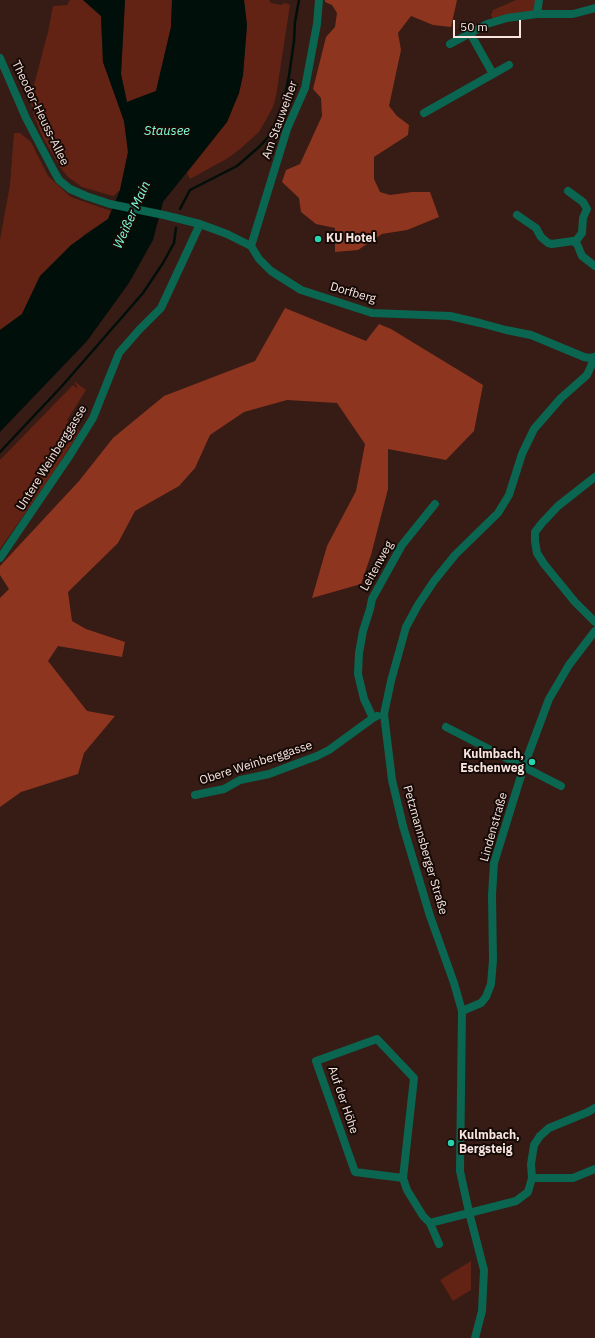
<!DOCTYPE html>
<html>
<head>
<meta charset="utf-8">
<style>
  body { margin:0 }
  #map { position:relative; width:595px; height:1338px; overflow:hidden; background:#371b15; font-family:"IBM Plex Sans",sans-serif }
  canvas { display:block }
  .scale { position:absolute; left:453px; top:20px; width:68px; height:18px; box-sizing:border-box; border:2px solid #f8e5e0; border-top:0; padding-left:5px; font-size:12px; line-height:14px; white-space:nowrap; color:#f8e5e0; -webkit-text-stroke:3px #160a07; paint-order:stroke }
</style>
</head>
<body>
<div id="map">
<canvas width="595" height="1338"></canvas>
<div class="scale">50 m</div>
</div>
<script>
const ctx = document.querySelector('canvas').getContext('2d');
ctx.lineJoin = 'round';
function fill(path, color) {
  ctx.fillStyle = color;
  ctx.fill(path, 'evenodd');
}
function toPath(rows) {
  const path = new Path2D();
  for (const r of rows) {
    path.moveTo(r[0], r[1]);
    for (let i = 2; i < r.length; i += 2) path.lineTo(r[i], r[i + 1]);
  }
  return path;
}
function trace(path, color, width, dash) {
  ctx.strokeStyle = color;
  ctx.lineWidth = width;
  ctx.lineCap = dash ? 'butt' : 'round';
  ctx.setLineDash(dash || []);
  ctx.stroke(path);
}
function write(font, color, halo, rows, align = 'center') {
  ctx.font = font + ' "IBM Plex Sans",sans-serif';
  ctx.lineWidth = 4;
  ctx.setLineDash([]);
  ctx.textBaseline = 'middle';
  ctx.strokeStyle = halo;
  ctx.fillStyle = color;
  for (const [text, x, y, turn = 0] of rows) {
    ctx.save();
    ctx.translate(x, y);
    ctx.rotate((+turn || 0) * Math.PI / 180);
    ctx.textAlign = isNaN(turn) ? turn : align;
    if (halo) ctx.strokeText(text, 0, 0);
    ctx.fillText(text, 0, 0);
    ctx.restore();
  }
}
const green = toPath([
  [70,0,83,0,101,16,103,62,124,121,128,152,120,190,113,196,82,187,68,177,60,167,42,136,34,116,30,100,48,32,53,6,67,5],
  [125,0,172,0,171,27,156,91,127,102,121,74],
  [244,0,269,0,271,3,281,5,285,3,290,5,276,96,273,107,259,132,240,149,228,158,190,179,187,173,227,122,239,93,243,75,247,25],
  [516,0,539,0,537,14,493,19,491,15,493,10],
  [14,133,20,133,31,142,48,176,71,197,111,211,108,219,85,234,40,276,22,314,0,330,0,240,10,185],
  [74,381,86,390,67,420,80,431,56,469,0,549,0,460,73,385,78,389],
  [471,1261,471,1290,453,1301,440,1280]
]);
const forest = toPath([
  [325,0,457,0,451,27,433,25,411,16,398,33,401,50,389,106,397,116,409,125,408,135,374,157,374,179,380,192,390,195,412,192,430,192,439,217,407,230,382,234,358,250,335,252,335,228,316,224,301,212,299,198,282,182,286,170,300,164,322,116,321,98,313,89,326,37,335,27,337,13,332,5,325,2],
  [285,308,366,341,379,324,391,329,483,385,474,431,446,460,388,449,388,489,371,555,361,584,312,598,327,546,356,491,365,444,337,403,287,400,244,412,210,435,195,468,179,486,135,511,118,543,68,592,72,621,86,629,125,642,122,657,58,646,48,661,87,711,115,716,84,753,78,774,21,792,0,807,0,598,9,589,0,575,0,566,79,481,113,438,164,396,255,361]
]);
const water = toPath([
  [83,0,125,0,121,74,127,102,156,91,171,27,172,0,244,0,247,25,243,75,239,93,227,122,163,202,153,240,129,283,87,341,0,432,0,330,22,314,40,276,71,245,108,219,120,190,128,152,124,121,103,62,101,16]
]);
const stream = toPath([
  [180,209,190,190,237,166,259,147,270,135,283,105,289,76,294,41,295,22,299,0],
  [0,452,62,386,143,293,163,263,174,243,176,228]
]);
const street = toPath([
  [537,14,539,0],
  [470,33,493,74],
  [450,44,487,24,507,18,537,14,573,14,595,8],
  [0,58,26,118,55,173,59,180,70,189,86,196,110,204,164,215,200,224,227,234,251,246,259,259,271,271,301,290,372,313,450,316,480,323,506,330,531,335,584,357,589,358,595,357],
  [424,113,509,65],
  [568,191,583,202,587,209,583,218,582,233,575,242],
  [517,215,536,228,541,237,548,243,552,244,573,241,577,244,582,256,595,266],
  [251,246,287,129,305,88,317,24,319,0],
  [595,477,558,506,542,523,535,532,535,541,537,553,544,564,575,602,595,622],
  [0,558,70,455,93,418,119,353,139,330,161,308,200,224],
  [373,718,364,699,358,674,359,653,363,631,370,609,372,599,402,545,435,504],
  [446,727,561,786],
  [195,795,224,789,240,780,269,774,317,756,329,750,373,718,377,716],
  [462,1011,481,1003,486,997,491,984,493,960,492,895,494,863,524,766,549,699,569,665,595,631],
  [403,1178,355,1172,316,1061,377,1039,414,1078,403,1178,407,1190,423,1216,430,1223,516,1201,528,1192,532,1178,531,1164,534,1145,540,1136,549,1128,588,1112,595,1108],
  [532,1178,573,1178,595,1169],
  [430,1223,439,1244],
  [475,1338,482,1311,484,1270,469,1212,460,1171,462,1011,454,983,430,916,403,826,392,780,384,714,391,681,406,627,418,605,434,581,455,555,498,513,509,495,522,454,534,429,561,398,587,375,595,357]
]);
const markers = [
  [318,239,4,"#25d5ae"],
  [532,762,4,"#25d5ae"],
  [451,1143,4,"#25d5ae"]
];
const streetNames = [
  ["Theodor-Heuss-Allee",40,113,64],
  ["Am Stauweiher",280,120,-70],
  ["Dorfberg",353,293,16],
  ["Untere Weinberggasse",52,458,-58],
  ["Leitenweg",377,566,-61],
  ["Obere Weinberggasse",256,763,-18],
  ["Lindenstraße",494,827,-74],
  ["Petzmannsberger Straße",425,850,74],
  ["Auf der Höhe",343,1100,71]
];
const poiNames = [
  ["KU Hotel",326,239],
  ["Kulmbach,",524,755,"right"],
  ["Eschenweg",524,769,"right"],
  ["Kulmbach,",459,1136],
  ["Bergsteig",459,1150]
];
const waterNames = [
  ["Stausee",167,131],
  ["Weißer Main",132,215,-66]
];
fill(green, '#632314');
fill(forest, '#8e351f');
fill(water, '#010f0a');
trace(stream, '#010f0a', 2.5);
trace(street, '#0a6551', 8);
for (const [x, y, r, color] of markers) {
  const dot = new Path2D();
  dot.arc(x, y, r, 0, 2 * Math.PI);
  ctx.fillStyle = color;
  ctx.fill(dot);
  trace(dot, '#160a07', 1.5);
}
write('12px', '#f8e5e0', '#160a07', streetNames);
write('bold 12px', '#f8e5e0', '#160a07', poiNames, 'left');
write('italic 13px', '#80ffdb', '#160a07', waterNames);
</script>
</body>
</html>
